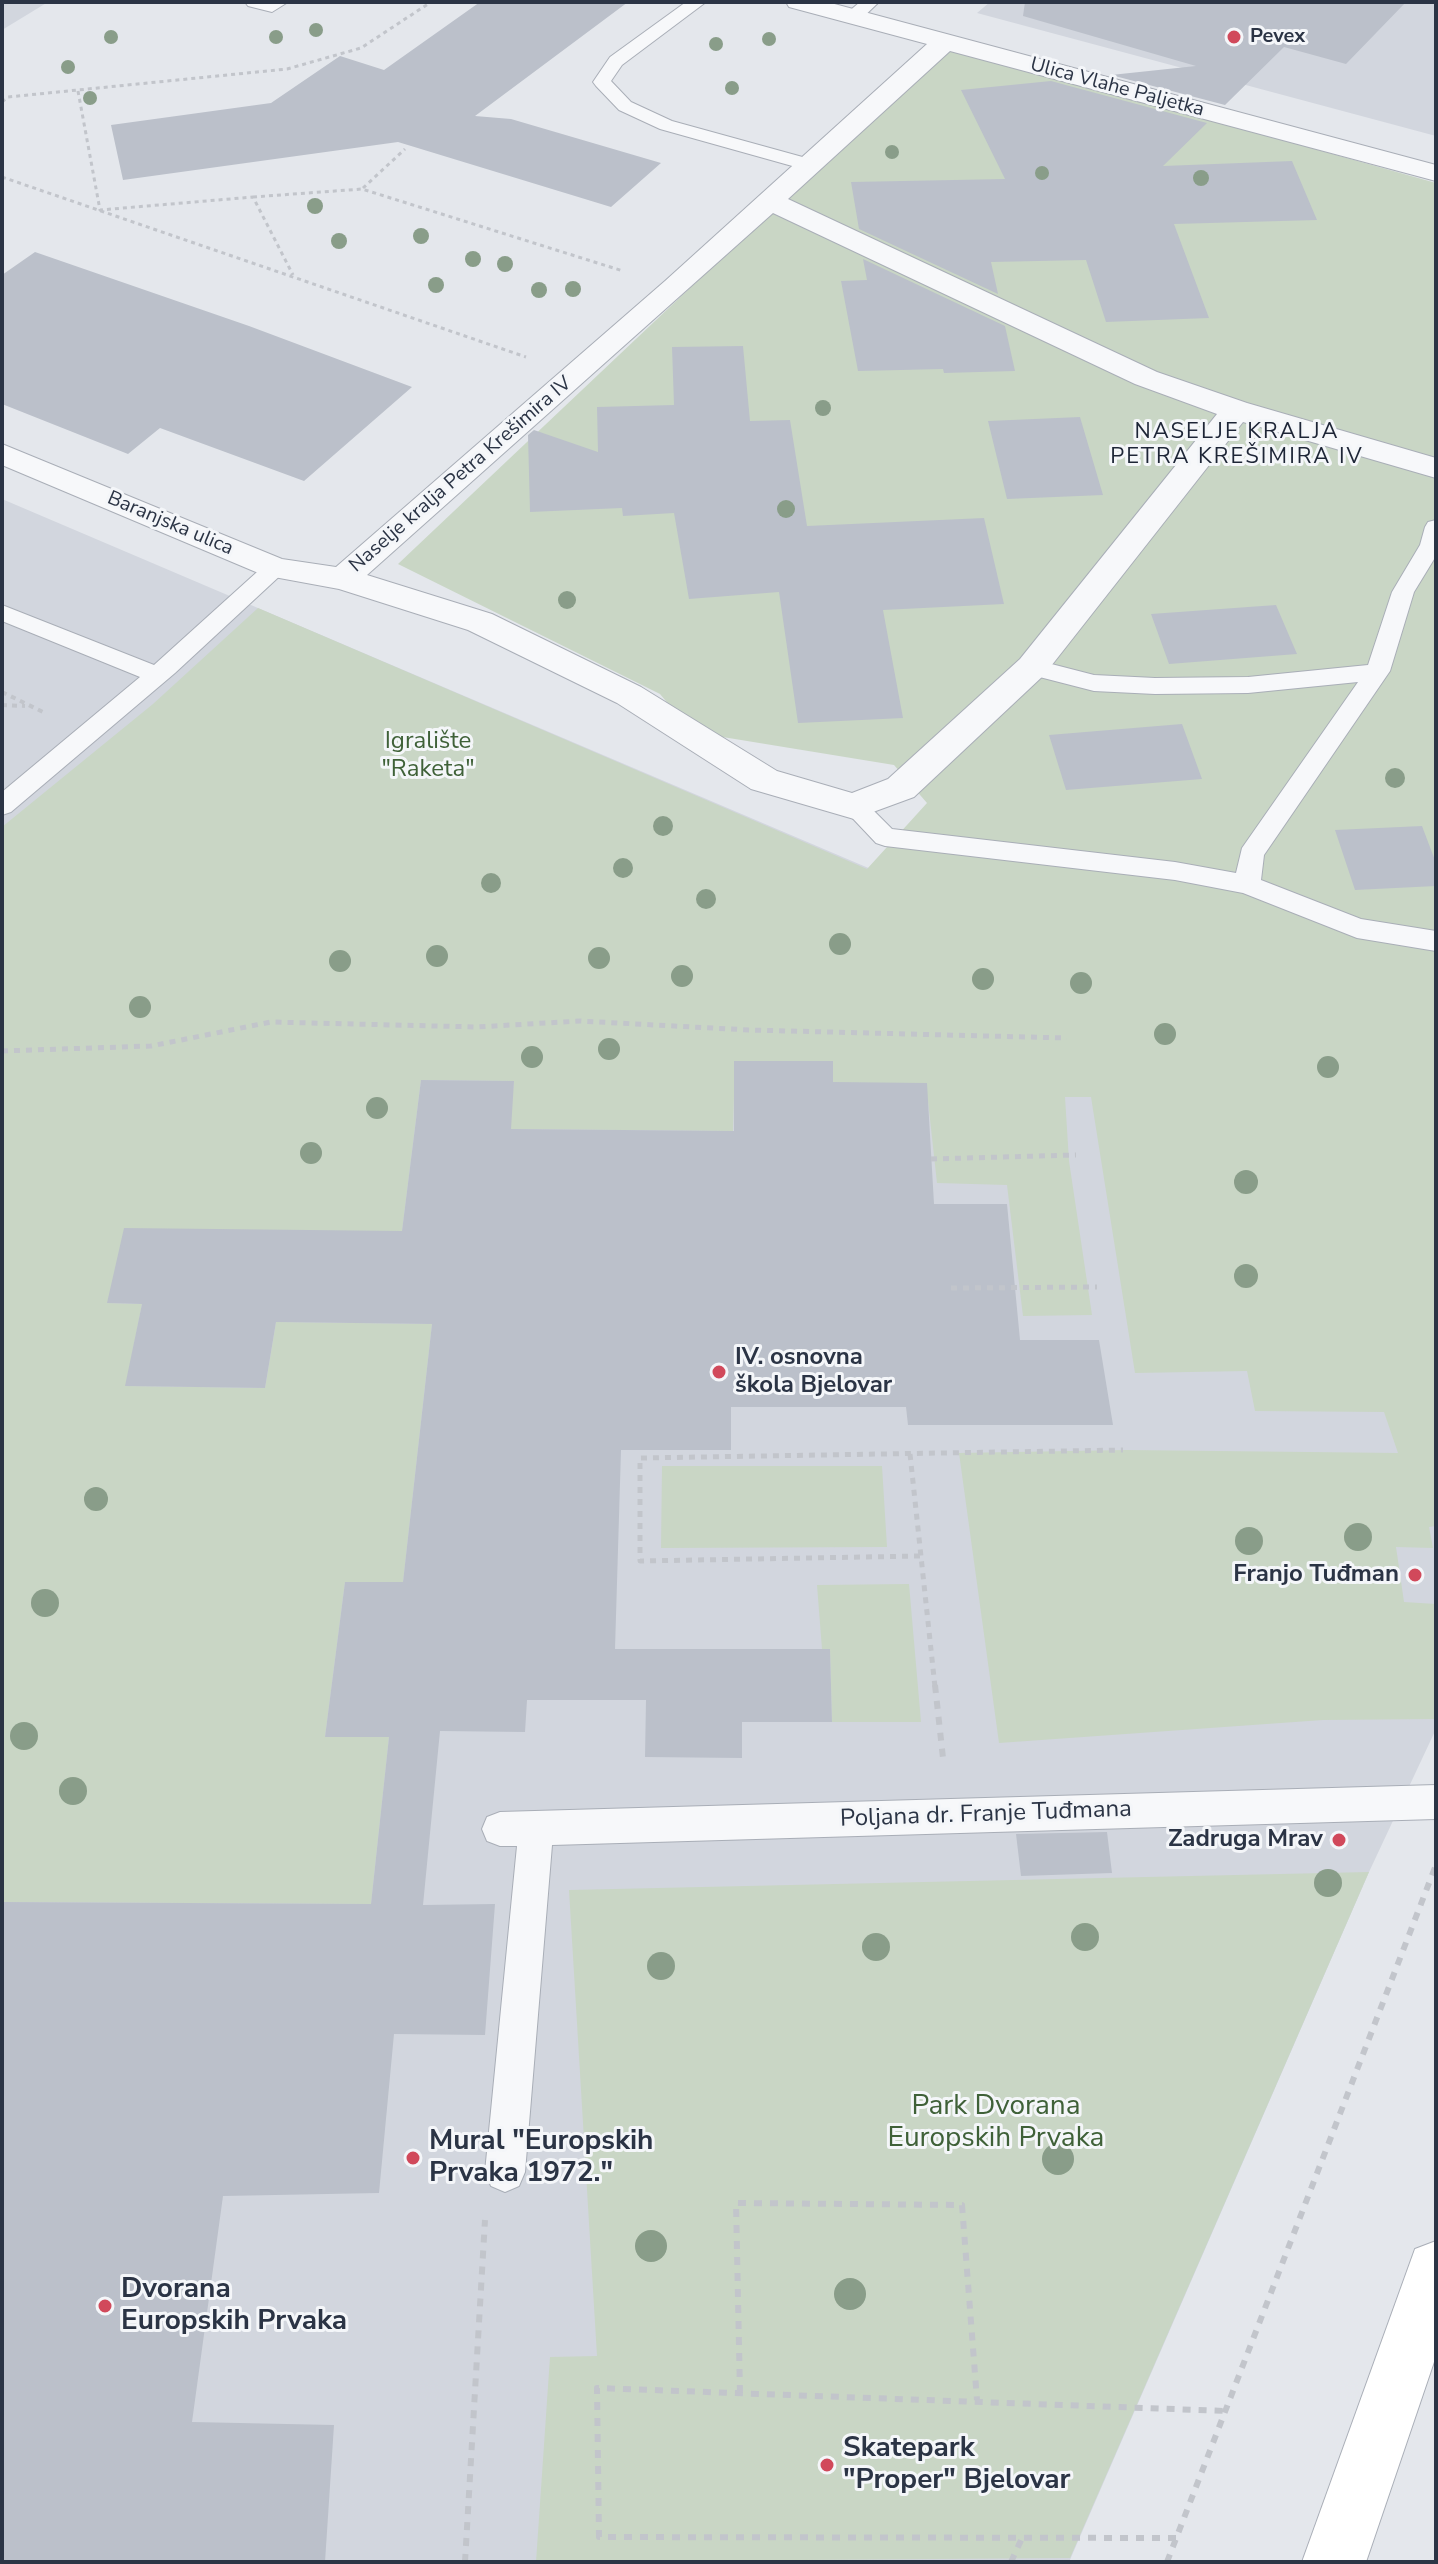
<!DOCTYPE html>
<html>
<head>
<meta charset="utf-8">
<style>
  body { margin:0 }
  #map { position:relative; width:1438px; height:2564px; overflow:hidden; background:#e4e7ec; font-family:"Nunito Sans",sans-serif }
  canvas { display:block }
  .frame { position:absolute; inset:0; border:4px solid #2b3445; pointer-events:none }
</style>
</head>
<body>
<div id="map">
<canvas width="1438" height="2564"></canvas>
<div class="frame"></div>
</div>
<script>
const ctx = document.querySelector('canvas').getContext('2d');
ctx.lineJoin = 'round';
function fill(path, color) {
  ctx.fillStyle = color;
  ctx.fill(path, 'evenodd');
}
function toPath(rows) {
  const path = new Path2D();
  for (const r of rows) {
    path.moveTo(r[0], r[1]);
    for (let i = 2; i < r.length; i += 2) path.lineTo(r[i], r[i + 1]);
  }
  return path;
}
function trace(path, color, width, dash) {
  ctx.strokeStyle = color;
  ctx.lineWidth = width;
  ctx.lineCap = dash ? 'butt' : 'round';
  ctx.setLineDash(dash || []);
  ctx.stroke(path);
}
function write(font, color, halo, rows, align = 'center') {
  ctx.font = font + ' "Nunito Sans",sans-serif';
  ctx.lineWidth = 6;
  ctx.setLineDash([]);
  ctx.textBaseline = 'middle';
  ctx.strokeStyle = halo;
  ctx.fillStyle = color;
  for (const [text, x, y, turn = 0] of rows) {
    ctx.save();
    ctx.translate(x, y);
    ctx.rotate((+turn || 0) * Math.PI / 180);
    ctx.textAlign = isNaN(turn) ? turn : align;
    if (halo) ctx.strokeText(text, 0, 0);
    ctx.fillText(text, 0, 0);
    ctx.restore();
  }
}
const built = toPath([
  [2,2,48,2,2,30],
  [990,2,1436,2,1436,136,977,13],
  [2,499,906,884,1436,1015,1436,1729,1369,1872,1069,2562,2,2562]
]);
const green = toPath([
  [951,47,1436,183,1436,1526,1429,1527,1433,1548,1396,1547,1404,1602,1436,1604,1436,1719,1323,1720,999,1743,959,1453,1126,1450,1398,1453,1384,1412,1255,1411,1247,1371,1135,1373,1091,1097,1065,1097,1069,1161,1092,1315,1023,1316,1007,1185,937,1183,928,1101,833,1082,832,1061,735,1061,733,1131,509,1129,514,1081,421,1080,402,1231,107,1303,142,1304,126,1386,265,1388,276,1322,432,1324,403,1582,345,1582,325,1737,389,1737,371,1904,2,1902,2,827,153,704,258,608,867,869,927,803,894,765,692,732,660,694,398,564,692,286],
  [662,1466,882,1466,887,1547,661,1548],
  [909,1584,921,1722,832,1722,830,1649,822,1649,817,1585],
  [1369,1872,1070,2558,536,2562,550,2357,597,2356,569,1890]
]);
const building = toPath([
  [480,2,628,2,475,116,511,119,661,163,611,207,398,142,123,180,111,125,271,103,340,56,384,70],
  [1025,2,1406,2,1346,64,1284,47,1225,105,1111,75,1196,66,1023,16],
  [1051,81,1207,123,1163,166,1292,161,1317,220,1174,224,1209,318,1106,322,1086,260,991,262,998,294,859,229,851,182,1005,179,961,90],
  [35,252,249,326,412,387,304,481,160,428,128,454,2,404,2,275],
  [863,259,1005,326,1015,371,944,373,943,369,858,371,841,281,867,280],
  [743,346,750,421,790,420,807,526,984,518,1004,604,883,610,903,718,798,723,779,592,689,599,674,513,623,516,622,508,530,512,528,435,534,430,598,452,597,407,674,405,672,347],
  [1080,417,1103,495,1007,499,988,421],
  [1276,605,1297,654,1169,664,1151,614],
  [1182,724,1202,779,1066,790,1049,735],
  [1422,826,1436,863,1436,886,1355,890,1335,830],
  [734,1061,833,1061,833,1082,927,1083,934,1204,1007,1204,1020,1340,1099,1340,1113,1425,908,1425,906,1407,731,1407,731,1450,621,1450,615,1649,830,1649,832,1722,742,1722,742,1758,645,1757,646,1700,527,1700,525,1732,440,1731,423,1905,495,1904,485,2035,394,2034,379,2193,223,2196,192,2422,334,2425,325,2562,2,2562,2,1902,371,1904,389,1737,325,1737,345,1582,403,1582,432,1324,276,1322,265,1388,125,1386,142,1304,107,1303,124,1228,402,1231,421,1080,514,1081,511,1129,734,1131],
  [1107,1832,1112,1873,1021,1876,1016,1834]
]);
const pathFar3 = toPath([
  [78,91,100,210,253,197,293,275],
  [2,102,8,97,287,69,361,48,431,2],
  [2,177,526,357],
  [363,188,405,149],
  [253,197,362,189,623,271]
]);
const pathFar2 = toPath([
  [2,692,43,712],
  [2,705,25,706]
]);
const pathFar1 = toPath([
  [2,1051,151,1046,271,1022,477,1027,580,1021,749,1030,1067,1038],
  [931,1159,1076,1155],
  [951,1288,1097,1287],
  [910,1454,935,1687],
  [920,1556,640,1561,640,1458,1123,1450]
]);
const path = toPath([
  [935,1685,943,1758],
  [740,2393,736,2203,962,2205,977,2400],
  [1176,2538,599,2537,597,2388,1226,2411],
  [465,2562,485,2220],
  [1011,2562,1022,2538],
  [1167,2562,1436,1865]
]);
const lane = toPath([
  [245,2,288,2,272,12,248,6,245,2],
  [686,2,706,2,622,65,611,81,631,102,672,121,817,161,819,165,817,169,803,169,660,129,619,110,596,86,593,82,610,57,686,2],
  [860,2,879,2,859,21,847,21,844,17,847,13,860,2],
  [1436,520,1436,556,1414,592,1390,671,1264,855,1261,880,1361,919,1436,931,1436,951,1357,938,1243,893,1175,880,885,846,876,843,841,806,845,800,854,797,863,800,892,829,1175,862,1236,873,1242,848,1358,682,1248,693,1155,694,1094,691,1024,673,1020,667,1024,661,1032,659,1094,675,1155,678,1248,677,1368,665,1392,592,1420,545,1425,527,1428,522,1436,520],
  [275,561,283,563,286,568,283,573,175,673,11,812,2,815,2,792,140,677,2,621,2,605,154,665,267,563,275,561],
  [1436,1785,1436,1819,552,1845,525,2172,519,2186,505,2192,491,2186,485,2172,517,1846,500,1846,487,1841,482,1829,487,1817,500,1812,1436,1785]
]);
const street = toPath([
  [786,2,827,2,1436,165,1436,181,950,51,788,199,1157,372,1247,403,1436,458,1436,478,1243,422,1044,675,914,797,854,819,751,789,617,703,468,630,339,589,263,575,2,465,2,444,282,559,336,567,665,281,927,44,789,7,786,2],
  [773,213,1135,384,1217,414,1020,659,888,779,852,793,777,771,641,687,492,614,367,575,773,213]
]);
const secondary = toPath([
  [1436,2241,1436,2356,1366,2562,1302,2562,1415,2249,1436,2241]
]);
const trees = [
  [316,30,7],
  [111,37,7],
  [276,37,7],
  [769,39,7],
  [716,44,7],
  [68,67,7],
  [732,88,7],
  [90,98,7],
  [892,152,7],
  [1042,173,7],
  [1201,178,8],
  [315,206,8],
  [421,236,8],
  [339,241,8],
  [473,259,8],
  [505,264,8],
  [436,285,8],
  [573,289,8],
  [539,290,8],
  [823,408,8],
  [786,509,9],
  [567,600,9],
  [1395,778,10],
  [663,826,10],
  [623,868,10],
  [491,883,10],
  [706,899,10],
  [840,944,11],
  [437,956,11],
  [599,958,11],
  [340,961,11],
  [682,976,11],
  [983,979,11],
  [1081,983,11],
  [140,1007,11],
  [1165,1034,11],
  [609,1049,11],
  [532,1057,11],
  [1328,1067,11],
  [377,1108,11],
  [311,1153,11],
  [1246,1182,12],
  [1246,1276,12],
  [96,1499,12],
  [1358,1537,14],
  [1249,1541,14],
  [45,1603,14],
  [24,1736,14],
  [73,1791,14],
  [1328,1883,14],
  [1085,1937,14],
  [876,1947,14],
  [661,1966,14],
  [1058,2159,16],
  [651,2246,16],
  [850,2294,16]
];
const markers = [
  [1234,37,8,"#d1495b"],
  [719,1372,8,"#d1495b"],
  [1415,1575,8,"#d1495b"],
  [1339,1840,8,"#d1495b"],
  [413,2158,8,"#d1495b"],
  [105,2306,8,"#d1495b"],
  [827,2465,8,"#d1495b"]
];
const farPoinames = [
  ["Pevex",1250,37]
];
const farStreetnames = [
  ["Ulica Vlahe Paljetka",1117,88,15],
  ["Naselje kralja Petra Krešimira IV",461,475,-41],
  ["Baranjska ulica",170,524,23]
];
const farNeighbourhoodnames = [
  ["NASELJE KRALJA",1237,433],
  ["PETRA KREŠIMIRA IV",1237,458]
];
const parkNames = [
  ["Igralište",428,742],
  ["\"Raketa\"",428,770]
];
const poiNames = [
  ["IV. osnovna",735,1358,"left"],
  ["škola Bjelovar",735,1386,"left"],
  ["Franjo Tuđman",1399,1575],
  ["Zadruga Mrav",1323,1840]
];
const streetNames = [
  ["Poljana dr. Franje Tuđmana",986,1815,-2]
];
const nearParknames = [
  ["Park Dvorana",996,2107],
  ["Europskih Prvaka",996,2139]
];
const nearPoinames = [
  ["Mural \"Europskih",429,2142],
  ["Prvaka 1972.\"",429,2174],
  ["Dvorana",121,2290],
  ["Europskih Prvaka",121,2322],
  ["Skatepark",843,2449],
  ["\"Proper\" Bjelovar",843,2481]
];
fill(built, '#d2d6de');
fill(green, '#c9d6c5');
fill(building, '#bbc0ca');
trace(lane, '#a9aeb7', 2);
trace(street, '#a9aeb7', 2);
trace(secondary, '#a9aeb7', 2);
trace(pathFar3, '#c2c5cb', 3, [4, 4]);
trace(pathFar2, '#c2c5cb', 4, [5, 5]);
trace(pathFar1, '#c2c5cb', 5, [6, 6]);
trace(path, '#c2c5cb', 6, [8, 8]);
fill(lane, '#f7f8fa');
fill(street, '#f7f8fa');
fill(secondary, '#fff');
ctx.fillStyle = '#899d89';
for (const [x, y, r] of trees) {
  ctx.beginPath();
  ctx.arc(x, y, r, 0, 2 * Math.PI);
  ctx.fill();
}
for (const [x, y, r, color] of markers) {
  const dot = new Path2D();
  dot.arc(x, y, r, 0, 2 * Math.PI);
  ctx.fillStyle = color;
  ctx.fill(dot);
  trace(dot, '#f4f6f9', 3);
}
write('bold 20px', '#2b3445', '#f4f6f9', farPoinames, 'left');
write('20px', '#2b3445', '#f4f6f9', farStreetnames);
ctx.letterSpacing = '2px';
write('22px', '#1d2536', '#f4f6f9', farNeighbourhoodnames);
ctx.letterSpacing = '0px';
write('24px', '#3f6138', '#f4f6f9', parkNames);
write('bold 24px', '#2b3445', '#f4f6f9', poiNames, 'right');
write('24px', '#2b3445', '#f4f6f9', streetNames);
write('28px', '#3f6138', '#f4f6f9', nearParknames);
write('bold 28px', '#2b3445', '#f4f6f9', nearPoinames, 'left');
</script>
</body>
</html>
